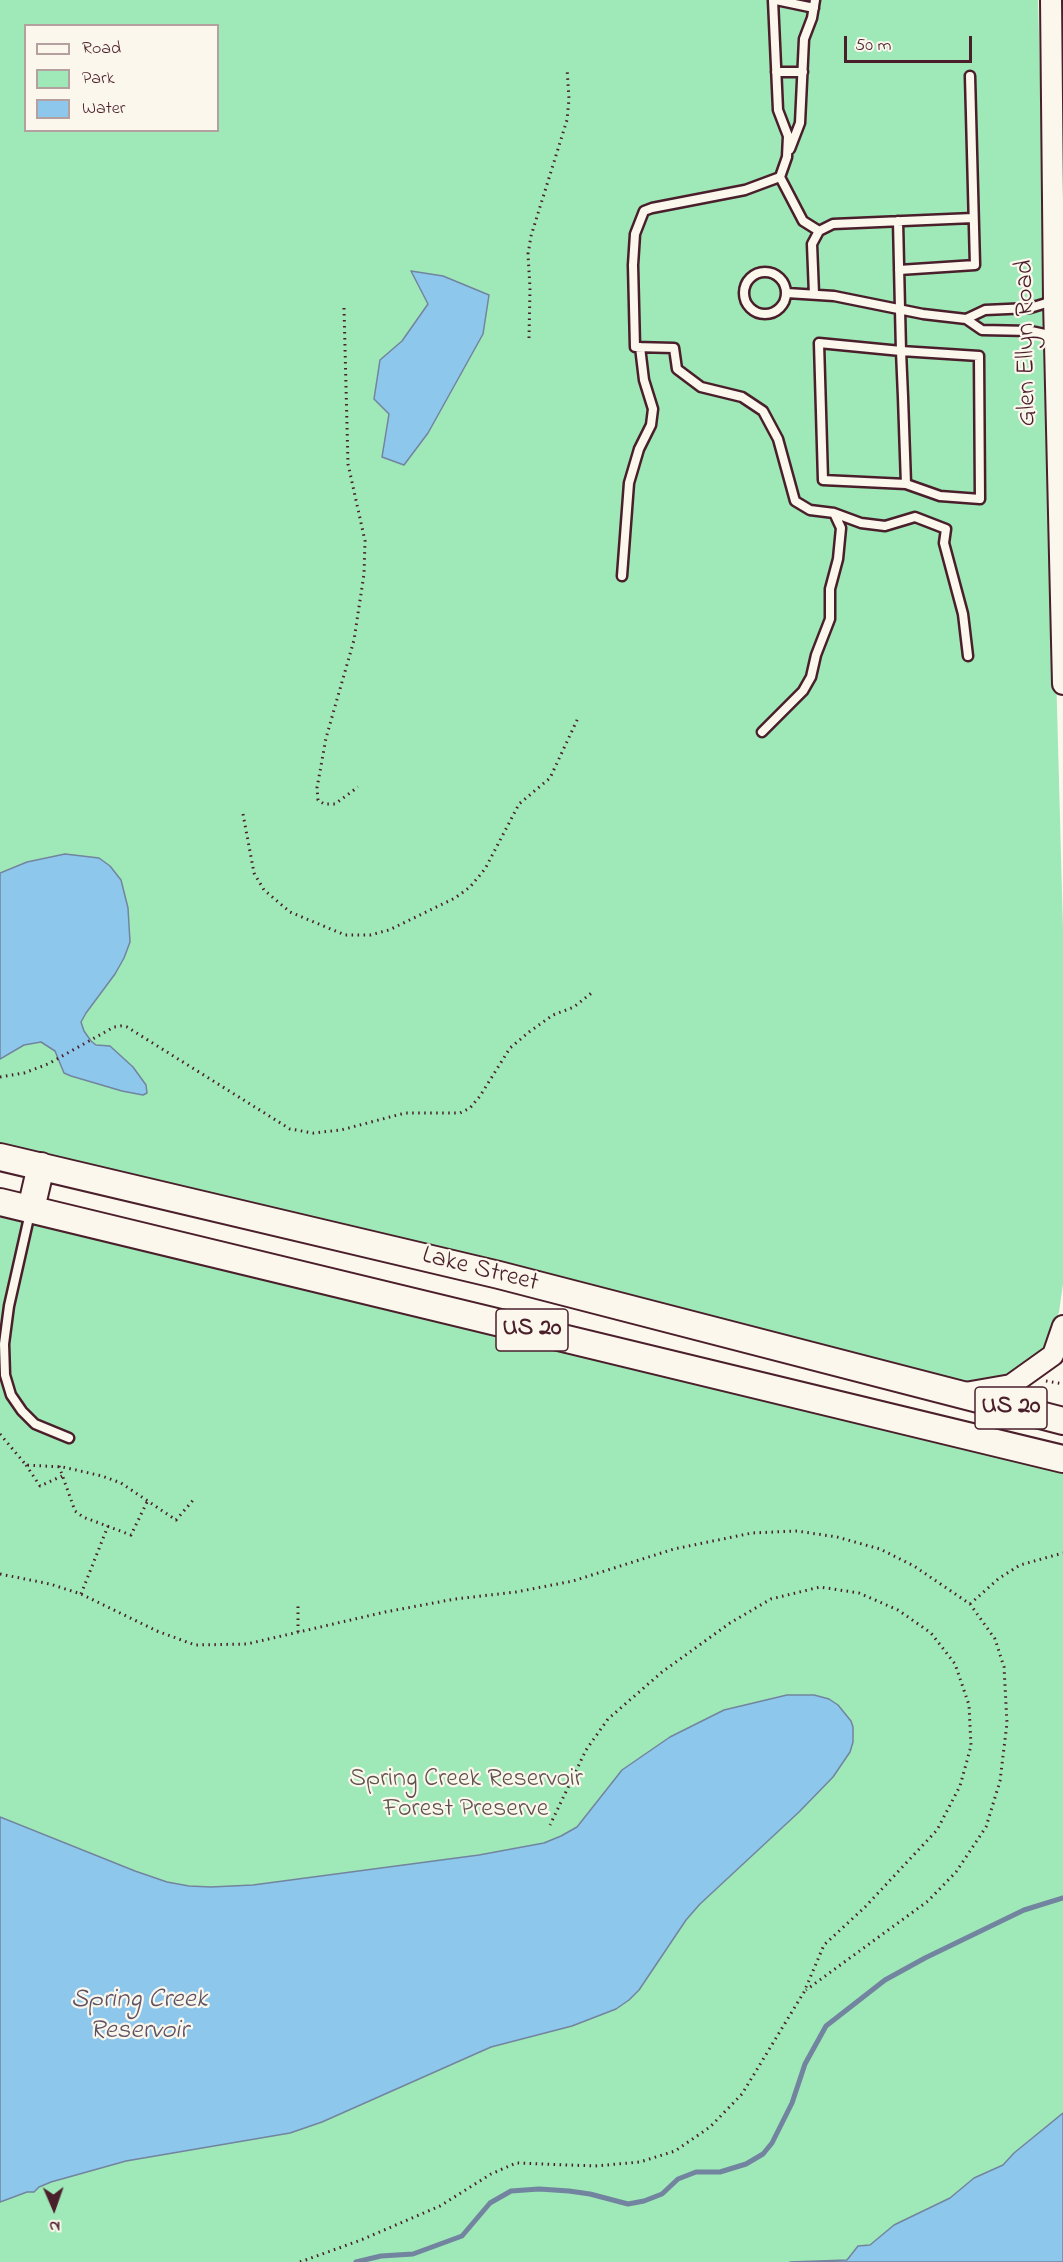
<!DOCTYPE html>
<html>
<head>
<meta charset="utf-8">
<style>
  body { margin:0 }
  #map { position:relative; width:1063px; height:2262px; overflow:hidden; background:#fbf7ec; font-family:"Indie Flower",sans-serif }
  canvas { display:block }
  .legend { position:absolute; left:24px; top:24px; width:195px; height:108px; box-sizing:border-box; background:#fbf7ec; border:2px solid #b4a19f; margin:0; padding:8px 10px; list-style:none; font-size:18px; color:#4a1f2b }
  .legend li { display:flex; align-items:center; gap:12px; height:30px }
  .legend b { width:30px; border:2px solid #b4a19f }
  .north { position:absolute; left:24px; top:2178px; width:60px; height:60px; -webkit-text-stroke:4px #fbf7ec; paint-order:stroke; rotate:178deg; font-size:16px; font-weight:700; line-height:24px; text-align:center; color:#4a1f2b }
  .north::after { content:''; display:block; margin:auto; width:21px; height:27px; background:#4a1f2b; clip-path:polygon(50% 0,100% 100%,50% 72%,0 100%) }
  .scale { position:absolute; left:844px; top:36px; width:128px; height:27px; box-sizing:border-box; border:3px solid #4a1f2b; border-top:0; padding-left:8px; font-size:18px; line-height:21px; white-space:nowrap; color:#4a1f2b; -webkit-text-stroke:4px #fbf7ec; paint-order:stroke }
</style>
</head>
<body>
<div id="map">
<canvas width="1063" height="2262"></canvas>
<ul class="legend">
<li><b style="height:8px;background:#fbf7ec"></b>Road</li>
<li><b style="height:16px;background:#9fe8b7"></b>Park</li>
<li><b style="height:16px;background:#8dc8ec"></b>Water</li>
</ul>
<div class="north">N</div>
<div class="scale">50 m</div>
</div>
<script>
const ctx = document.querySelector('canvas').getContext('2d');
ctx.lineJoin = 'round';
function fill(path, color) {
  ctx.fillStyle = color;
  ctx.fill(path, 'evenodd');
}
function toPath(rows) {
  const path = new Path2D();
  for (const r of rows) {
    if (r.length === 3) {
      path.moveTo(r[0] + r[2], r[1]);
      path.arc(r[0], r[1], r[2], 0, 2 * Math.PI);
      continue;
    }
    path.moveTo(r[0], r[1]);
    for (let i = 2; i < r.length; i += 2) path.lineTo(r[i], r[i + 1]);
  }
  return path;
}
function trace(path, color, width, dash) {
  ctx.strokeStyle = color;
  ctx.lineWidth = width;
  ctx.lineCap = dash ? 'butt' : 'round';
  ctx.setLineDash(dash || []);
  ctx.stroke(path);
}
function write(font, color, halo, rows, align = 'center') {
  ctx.font = font + ' "Indie Flower",sans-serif';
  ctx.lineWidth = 4.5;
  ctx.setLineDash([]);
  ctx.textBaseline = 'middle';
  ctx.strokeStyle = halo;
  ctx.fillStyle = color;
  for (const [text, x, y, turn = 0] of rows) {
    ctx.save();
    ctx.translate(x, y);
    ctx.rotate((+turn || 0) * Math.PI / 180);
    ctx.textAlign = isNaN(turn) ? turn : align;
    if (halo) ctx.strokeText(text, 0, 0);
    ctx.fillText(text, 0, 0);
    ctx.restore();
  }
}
const green = toPath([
  [0,0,1038,0,1063,930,1063,1284,1059,1312,1049,1343,1033,1361,1005,1378,960,1386,0,1152],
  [26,26,218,26,218,130,26,130],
  [0,1204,1063,1460,1063,2138,844,2262,0,2262]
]);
const water = toPath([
  [411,271,443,276,489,295,483,334,428,433,404,465,382,457,389,414,374,399,380,360,402,341,428,304,411,271],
  [65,854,99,858,110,866,121,880,128,908,130,942,124,958,115,974,86,1013,81,1022,84,1031,91,1041,96,1045,110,1046,133,1067,146,1085,147,1093,143,1095,122,1091,71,1076,64,1073,55,1051,41,1042,24,1045,0,1059,0,873,27,862,65,854],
  [787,1695,814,1695,829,1699,838,1705,851,1721,853,1727,853,1742,850,1752,833,1777,799,1812,700,1904,686,1920,639,1990,629,2000,616,2009,572,2026,491,2047,322,2122,290,2133,126,2161,51,2182,39,2187,34,2192,27,2192,0,2202,0,1817,135,1871,167,1882,189,1886,211,1887,253,1885,479,1855,544,1843,561,1836,577,1827,622,1770,670,1737,724,1710,787,1695],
  [1063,2113,1063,2262,790,2262,847,2260,858,2246,870,2245,894,2225,950,2198,974,2178,1003,2165,1014,2153,1063,2113]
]);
const stream = toPath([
  [356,2262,381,2256,413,2254,462,2236,490,2203,511,2191,539,2189,569,2191,590,2194,628,2204,644,2201,662,2194,678,2179,696,2172,720,2172,746,2164,763,2154,772,2143,792,2103,805,2064,826,2026,885,1980,925,1958,1024,1910,1063,1898]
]);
const path = toPath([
  [344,308,348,464,365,541,364,574,354,640,326,738,317,788,318,800,324,804,335,804,358,787],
  [529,338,530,288,528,254,531,236,567,120,569,99,567,68],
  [243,814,254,873,264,890,290,912,345,935,370,935,389,930,455,898,470,887,485,869,519,804,550,778,578,718],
  [0,1077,24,1073,48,1064,114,1027,121,1026,127,1027,290,1129,313,1133,341,1130,405,1113,460,1113,470,1108,480,1096,510,1048,529,1032,553,1015,574,1007,594,991],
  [1046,1381,1063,1384],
  [0,1434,26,1465,63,1467,102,1476,121,1483,176,1520,195,1498],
  [26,1465,40,1486,62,1476],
  [59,1466,75,1511,83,1517,131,1535,148,1500],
  [0,1574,50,1584,81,1594,157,1631,195,1645,247,1644,385,1612,455,1599,516,1592,573,1581,674,1549,752,1533,797,1531,837,1537,880,1549,914,1566,970,1604,995,1639,1004,1667,1007,1723,1000,1781,986,1827,956,1872,928,1901,806,1990],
  [81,1594,108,1526],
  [970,1604,998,1579,1020,1565,1063,1553],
  [298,1632,298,1603],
  [300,2262,361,2240,440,2206,491,2174,516,2163,595,2166,640,2162,675,2151,710,2127,742,2094,804,1992,824,1945,865,1907,937,1830,960,1786,971,1746,969,1705,955,1664,931,1633,898,1610,859,1593,820,1587,771,1599,730,1623,662,1672,608,1719,586,1750,550,1825]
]);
const service = toPath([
  [776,0,814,8],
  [776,72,803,72],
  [790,149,800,123,804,39,812,18,815,0],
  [780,177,803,221,819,231],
  [898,221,900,309,901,351,903,397,906,484,940,496,980,499,979,356,901,351,819,343,823,480,906,484],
  [899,270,975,265,970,76],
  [765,293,21],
  [787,293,834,296,923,314,966,319],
  [814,294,812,244,819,231,833,224,973,218],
  [1053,301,1030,308,985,310,966,319,982,330,1031,331,1054,336],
  [834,513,861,523,885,526,915,517,946,529,944,543,963,614,968,656],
  [622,576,629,483,639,449,651,425,653,409,644,380,640,347],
  [762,732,803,691,811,677,816,655,830,619,830,589,838,559,841,528,834,513,810,510,795,501,778,439,763,411,742,397,701,387,677,369,674,348,635,347,633,265,635,234,644,211,652,208,745,190,780,177,787,157,788,136,778,110,773,0],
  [30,1213,9,1306,4,1344,5,1375,11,1395,22,1411,35,1424,69,1438]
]);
const tertiary = toPath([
  [1051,0,1054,301,1063,684],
  [965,1393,1011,1385,1053,1355,1063,1326]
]);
const primary = toPath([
  [0,1157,499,1275,1063,1421],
  [0,1202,1063,1459],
  [31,1209,41,1166]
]);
const shields = [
  [532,1330,72],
  [1011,1408,72]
];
const shieldNames = [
  ["US 20",532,1330],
  ["US 20",1011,1408]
];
const streetNames = [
  ["Glen Ellyn Road",1028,343,-91],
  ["Lake Street",480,1271,14]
];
const parkNames = [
  ["Spring Creek Reservoir",466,1781],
  ["Forest Preserve",466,1811]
];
const waterNames = [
  ["Spring Creek",139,2002],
  ["Reservoir",139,2033]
];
fill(green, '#9fe8b7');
fill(water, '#8dc8ec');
trace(water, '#72849f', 1.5);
trace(stream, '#72849f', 5);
trace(service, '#4a1f2b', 13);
trace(tertiary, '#4a1f2b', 24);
trace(primary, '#4a1f2b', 30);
trace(path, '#4a1f2b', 3, [1.5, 4.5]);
trace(service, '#fbf7ec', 8);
trace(tertiary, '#fbf7ec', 20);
trace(primary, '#fbf7ec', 26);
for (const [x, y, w] of shields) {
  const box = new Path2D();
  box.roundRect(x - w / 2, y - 21, w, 42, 4.5);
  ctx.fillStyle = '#fbf7ec';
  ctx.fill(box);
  trace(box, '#4a1f2b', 1.5);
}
write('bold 24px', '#4a1f2b', null, shieldNames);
write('26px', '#4a1f2b', '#fbf7ec', streetNames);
write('26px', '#5f514e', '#fbf7ec', parkNames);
write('italic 27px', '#5e5265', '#fbf7ec', waterNames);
</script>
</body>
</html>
